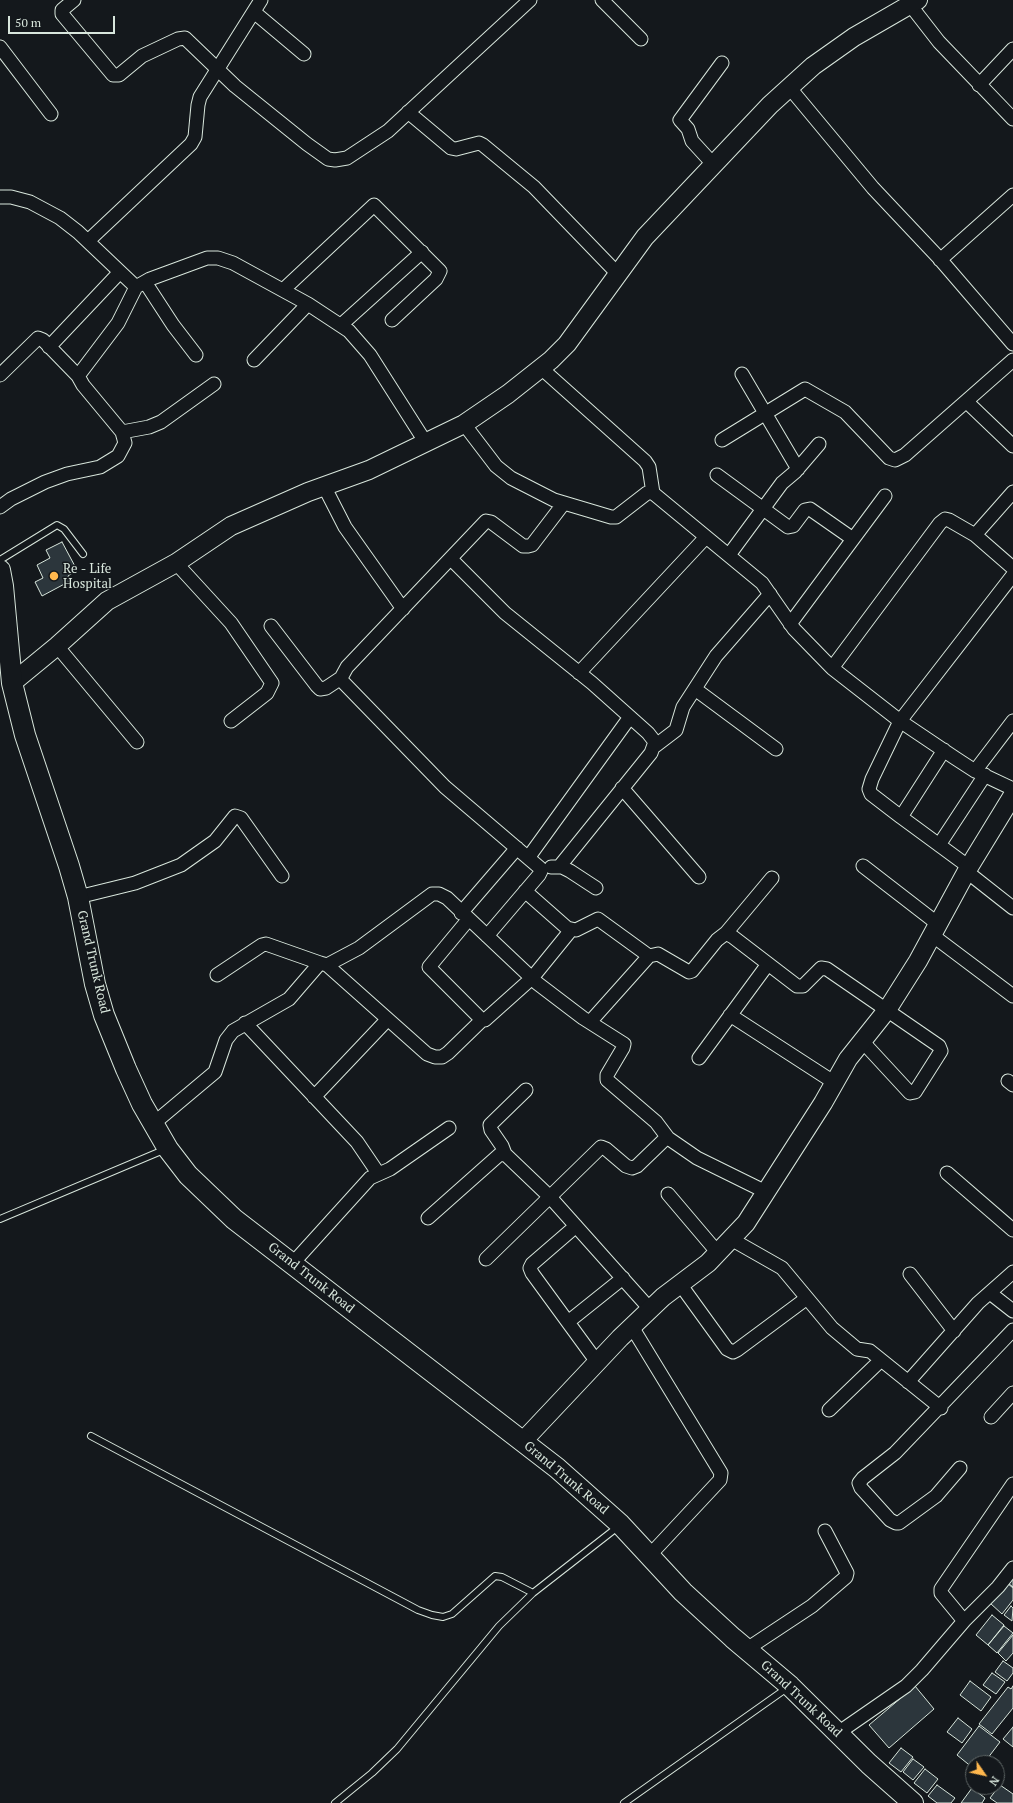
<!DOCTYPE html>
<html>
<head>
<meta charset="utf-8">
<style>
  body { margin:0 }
  #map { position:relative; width:1013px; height:1803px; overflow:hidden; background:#14181c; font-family:"PT Serif",serif }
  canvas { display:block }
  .north { position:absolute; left:965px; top:1755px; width:40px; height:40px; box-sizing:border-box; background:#14181c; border:1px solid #626a69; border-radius:50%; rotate:124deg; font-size:11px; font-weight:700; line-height:16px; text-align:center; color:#d8e6dc }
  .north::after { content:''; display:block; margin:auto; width:14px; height:18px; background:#ffb74d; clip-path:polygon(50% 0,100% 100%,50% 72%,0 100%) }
  .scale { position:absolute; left:8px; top:16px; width:107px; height:18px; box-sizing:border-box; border:2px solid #d8e6dc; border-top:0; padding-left:5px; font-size:12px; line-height:14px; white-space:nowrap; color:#d8e6dc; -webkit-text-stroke:3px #14181c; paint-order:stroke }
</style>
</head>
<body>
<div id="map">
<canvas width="1013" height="1803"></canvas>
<div class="north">N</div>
<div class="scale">50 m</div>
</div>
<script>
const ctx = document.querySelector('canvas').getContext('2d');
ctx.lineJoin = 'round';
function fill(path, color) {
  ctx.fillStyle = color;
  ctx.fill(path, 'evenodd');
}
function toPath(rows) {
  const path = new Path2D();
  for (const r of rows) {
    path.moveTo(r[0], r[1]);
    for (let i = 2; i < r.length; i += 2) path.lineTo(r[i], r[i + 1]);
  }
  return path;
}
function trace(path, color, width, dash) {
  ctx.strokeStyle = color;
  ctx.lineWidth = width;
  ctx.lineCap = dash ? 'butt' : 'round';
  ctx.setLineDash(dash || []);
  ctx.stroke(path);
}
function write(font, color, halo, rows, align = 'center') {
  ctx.font = font + ' "PT Serif",serif';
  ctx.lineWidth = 3;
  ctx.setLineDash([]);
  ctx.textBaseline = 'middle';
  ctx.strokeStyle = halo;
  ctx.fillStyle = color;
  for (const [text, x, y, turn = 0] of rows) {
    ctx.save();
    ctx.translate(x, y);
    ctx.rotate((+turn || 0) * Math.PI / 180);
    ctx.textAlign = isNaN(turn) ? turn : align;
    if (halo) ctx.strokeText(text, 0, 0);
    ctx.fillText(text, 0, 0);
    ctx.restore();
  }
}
const building = toPath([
  [62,542,77,570,68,576,70,581,42,596,35,582,43,578,37,565,50,558,46,550,62,542],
  [1013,1576,1013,1587,1008,1583,1013,1576],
  [1007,1583,1013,1588,1013,1600,1002,1614,990,1603,1007,1583],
  [1011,1606,1013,1608,1012,1621,1004,1615,1011,1606],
  [992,1615,1004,1625,988,1645,976,1635,992,1615],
  [1004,1626,1013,1633,997,1653,988,1645,1004,1626],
  [1013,1635,1013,1653,1006,1661,998,1653,1013,1635],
  [1003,1661,1013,1668,1013,1673,1007,1681,995,1672,1003,1661],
  [992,1673,1005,1682,996,1694,983,1685,992,1673],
  [970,1681,991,1697,981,1711,960,1695,970,1681],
  [915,1686,934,1709,889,1748,869,1725,915,1686],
  [1013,1686,1013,1708,992,1734,979,1724,1008,1687,1011,1689,1013,1686],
  [958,1718,972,1729,962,1743,947,1732,958,1718],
  [979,1726,1000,1742,984,1763,973,1763,973,1768,957,1755,979,1726],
  [1013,1727,1013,1747,1003,1739,1013,1727],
  [901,1748,913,1757,901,1772,889,1763,901,1748],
  [913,1759,924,1767,913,1780,903,1772,913,1759],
  [925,1769,938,1779,927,1793,914,1783,925,1769],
  [937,1785,955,1798,951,1803,937,1803,928,1796,937,1785],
  [1000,1785,1013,1794,1013,1803,997,1803,990,1798,1000,1785],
  [972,1788,985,1798,982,1803,961,1803,972,1788]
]);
const lane = toPath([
  [0,560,57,525,64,529,83,554],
  [0,1219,166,1149],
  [91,1436,418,1610,432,1615,443,1617,452,1614,495,1576,502,1577,533,1593],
  [335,1803,372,1773,397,1749,499,1626,533,1593,619,1526],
  [624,1803,787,1688]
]);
const street = toPath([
  [74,0,62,10,62,14,113,75,119,75,142,56,178,39,185,38,235,86,307,144,328,159,335,160,347,158,388,131,530,0],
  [602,0,641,39],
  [911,6,939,42,1013,119],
  [254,12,304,54],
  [0,47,51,114],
  [979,85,1013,49],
  [789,87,873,188,939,258,1013,344],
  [408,112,451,148,456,149,479,143,483,145,534,187,617,273],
  [713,164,692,141,688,129,680,120,722,63],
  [0,197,11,197,30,202,60,218,78,232,136,287],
  [88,241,191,144,195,137,198,105,200,97,261,0],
  [940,260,1013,195],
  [145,282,173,325,196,355],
  [283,290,374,205,440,271,436,279,392,320],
  [341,325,422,252],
  [49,347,120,272],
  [254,360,308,304],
  [541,368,645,461,649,467,653,493],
  [742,374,798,469],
  [0,375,38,338,43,340,78,376],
  [967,402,1013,446],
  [464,424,496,466,511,478,554,500,611,517,616,517,647,493,653,493,762,583,794,629,832,668,900,721,955,758,975,771,1013,789],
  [122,432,149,427,161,422,214,384],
  [722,440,805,389,845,412,889,458,895,460,905,455,1013,360],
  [717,475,788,527,793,526,805,510,810,509,853,539],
  [324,486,345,527,403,609],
  [1013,492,975,535,1013,568],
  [0,507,11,499,45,482,67,474,100,467,118,456,125,443,122,432,83,385,78,376,118,323,136,287,150,279,207,258,218,258,233,263,308,304,349,331,370,355,426,443],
  [729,555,782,483,795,472,819,444],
  [451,559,505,613,592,683,648,733,655,742,651,753,559,867],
  [176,563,231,623,272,683,267,693,231,721],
  [790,624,885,496],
  [271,626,317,686,320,689,326,688,341,678],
  [57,646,137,742],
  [832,668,940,523,945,519,949,520,975,535],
  [579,673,706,537],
  [695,689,776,749],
  [655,746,676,730,683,707,716,656,770,594],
  [944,750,901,817,969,867],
  [975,771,1013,721],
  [622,788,699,877],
  [901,817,871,794,869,789,872,779,900,721,1013,575],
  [939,845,985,775],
  [528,858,630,717],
  [863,866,938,924],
  [551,867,562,867,570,871,596,888],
  [966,871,1013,908],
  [525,891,567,928,576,930,598,919,649,956],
  [78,897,135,883,181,865,215,841,235,816,241,818,282,876],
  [461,913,517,848],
  [468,920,429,967,482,1020,485,1020,532,978,571,930],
  [726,933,772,878],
  [932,935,1013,996],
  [487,936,539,875,541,871,540,868,445,787,343,682,341,678,347,667,486,521,491,522,523,546,528,546,532,545,564,503],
  [327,965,359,948,432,894,439,894,447,898,537,983,583,1018,624,1044,623,1048,607,1075,607,1080,656,1122,668,1138],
  [217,975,262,945,266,944,320,963],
  [730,1015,835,1083],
  [590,1022,649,956,658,954,689,972,692,971,717,940,726,933,733,937,797,986,803,986,821,968,827,969,939,1046,941,1051,915,1092,910,1093,862,1041],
  [245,1023,357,1142,378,1173],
  [699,1058,768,964],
  [1008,1081,1013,1085],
  [314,1097,387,1020],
  [153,1124,215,1072,226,1040,233,1031,289,999,320,963,327,965,427,1054,435,1057,442,1057,448,1053,482,1020],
  [505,1154,502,1146,491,1130,490,1125,526,1090],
  [947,1173,1013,1230],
  [668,1194,718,1253],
  [428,1218,499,1155,505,1154,550,1197,650,1309],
  [576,1226,532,1264,530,1268,532,1273,597,1362],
  [731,1239,782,1268,832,1328,857,1349,870,1351,941,1408],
  [486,1259,601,1147,606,1149,626,1166,632,1168,637,1166,665,1139,668,1138,697,1158,766,1192],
  [293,1263,370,1178,390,1169,449,1128],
  [910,1274,954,1331],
  [680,1284,727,1349,733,1352,737,1350,807,1298],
  [990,1293,1013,1311],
  [568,1322,623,1278],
  [632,1327,721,1473,720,1480,649,1556],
  [908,1382,978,1303,1013,1272],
  [829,1410,881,1360],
  [991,1417,1013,1393],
  [960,1468,936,1496,899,1523,896,1523,890,1520,861,1488,859,1483,863,1478,895,1453,1013,1330],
  [964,1621,941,1593,941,1589,1013,1484],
  [747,1649,812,1606,846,1577,847,1573,825,1531],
  [838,1733,906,1686,922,1670,964,1621,998,1587,1013,1568]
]);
const secondary = toPath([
  [12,683,57,646,107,601,176,563,231,526,308,492,369,470,464,424,508,394,551,360,567,344,645,237,770,105,813,66,854,37,918,0],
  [523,1441,620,1338,663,1297,708,1263,746,1223,823,1103,848,1059,887,1010,918,961,969,867,1013,795]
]);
const primary = toPath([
  [0,570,3,586,12,683,25,735,69,866,78,897,95,984,104,1015,126,1069,142,1104,168,1149,188,1175,234,1219,557,1468,620,1524,683,1592,733,1638,790,1686,869,1764,913,1803]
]);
const markers = [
  [54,576,5,"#ffb74d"]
];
const poiNames = [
  ["Re - Life",63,569],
  ["Hospital",63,584]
];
const streetNames = [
  ["Grand Trunk Road",93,962,77],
  ["Grand Trunk Road",311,1278,38],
  ["Grand Trunk Road",566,1478,40],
  ["Grand Trunk Road",801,1699,43]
];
fill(building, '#2c363c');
trace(building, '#d8e6dc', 1);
trace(lane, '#d8e6dc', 8);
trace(street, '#d8e6dc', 15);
trace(secondary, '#d8e6dc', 20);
trace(primary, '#d8e6dc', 22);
trace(lane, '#14181c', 6);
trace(street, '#14181c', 13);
trace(secondary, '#14181c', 18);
trace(primary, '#14181c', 20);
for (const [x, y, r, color] of markers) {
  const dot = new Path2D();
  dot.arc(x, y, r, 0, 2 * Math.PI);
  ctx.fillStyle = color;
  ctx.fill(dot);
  trace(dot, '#14181c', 1.5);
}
write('13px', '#d8e6dc', '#14181c', poiNames, 'left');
write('13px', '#d8e6dc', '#14181c', streetNames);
</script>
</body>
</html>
